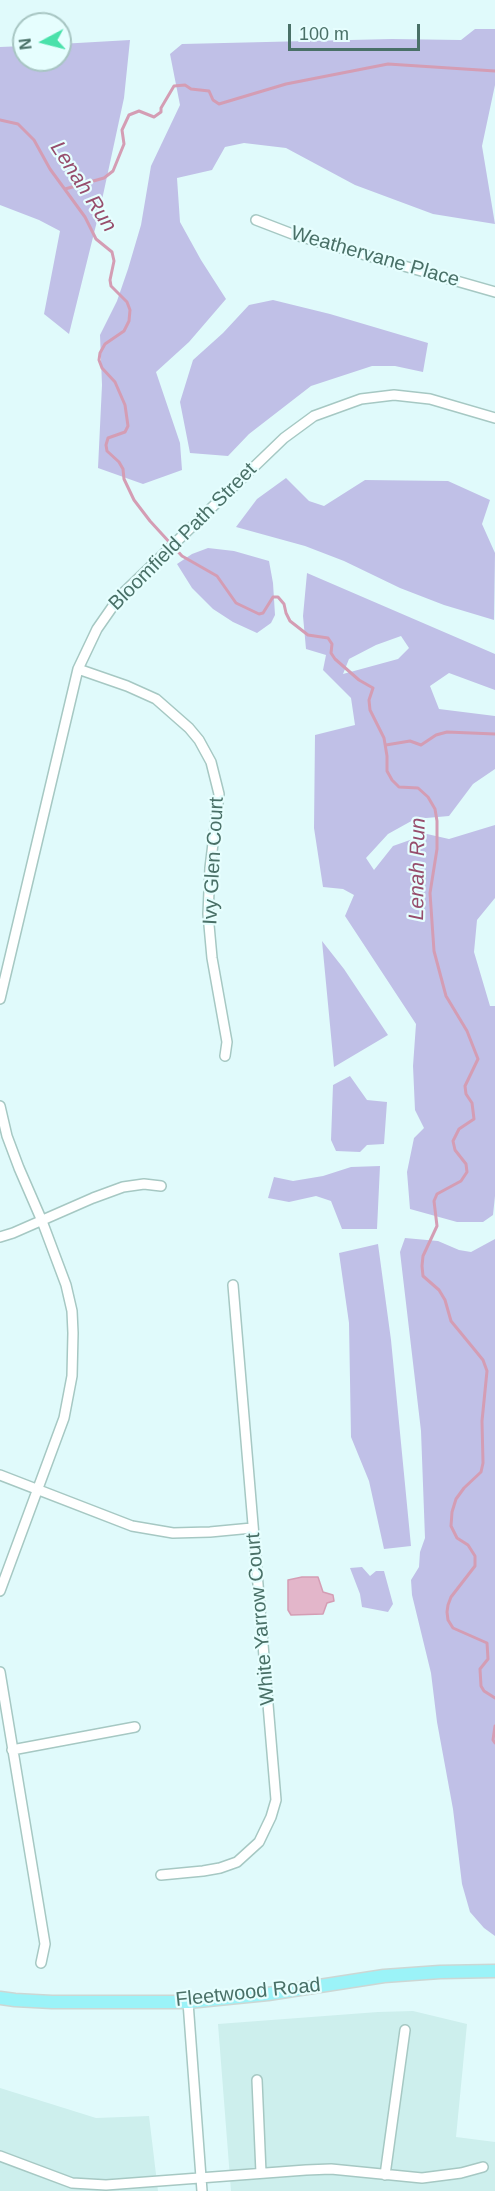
<!DOCTYPE html>
<html>
<head>
<meta charset="utf-8">
<style>
  body { margin:0 }
  #map { position:relative; width:495px; height:2191px; overflow:hidden; background:#e0fafb; font-family:Helvetica,sans-serif }
  canvas { display:block }
  .north { position:absolute; left:12px; top:12px; width:60px; height:60px; box-sizing:border-box; background:#e6fefe; border:2px solid #a7c5c2; border-radius:50%; rotate:263deg; font-size:16px; font-weight:700; line-height:24px; text-align:center; color:#497067 }
  .north::after { content:''; display:block; margin:auto; width:21px; height:27px; background:#49e1aa; clip-path:polygon(50% 0,100% 100%,50% 72%,0 100%) }
  .scale { position:absolute; left:288px; top:24px; width:132px; height:27px; box-sizing:border-box; border:3px solid #497067; border-top:0; padding-left:8px; font-size:18px; line-height:21px; white-space:nowrap; color:#497067; -webkit-text-stroke:4px #e6fefe; paint-order:stroke }
</style>
</head>
<body>
<div id="map">
<canvas width="495" height="2191"></canvas>
<div class="north">N</div>
<div class="scale">100 m</div>
</div>
<script>
const ctx = document.querySelector('canvas').getContext('2d');
ctx.lineJoin = 'round';
function fill(path, color) {
  ctx.fillStyle = color;
  ctx.fill(path, 'evenodd');
}
function toPath(rows) {
  const path = new Path2D();
  for (const r of rows) {
    path.moveTo(r[0], r[1]);
    for (let i = 2; i < r.length; i += 2) path.lineTo(r[i], r[i + 1]);
  }
  return path;
}
function trace(path, color, width, dash) {
  ctx.strokeStyle = color;
  ctx.lineWidth = width;
  ctx.lineCap = dash ? 'butt' : 'round';
  ctx.setLineDash(dash || []);
  ctx.stroke(path);
}
function write(font, color, halo, rows, align = 'center') {
  ctx.font = font + ' Helvetica,sans-serif';
  ctx.lineWidth = 4.5;
  ctx.setLineDash([]);
  ctx.textBaseline = 'middle';
  ctx.strokeStyle = halo;
  ctx.fillStyle = color;
  for (const [text, x, y, turn = 0] of rows) {
    ctx.save();
    ctx.translate(x, y);
    ctx.rotate((+turn || 0) * Math.PI / 180);
    ctx.textAlign = isNaN(turn) ? turn : align;
    if (halo) ctx.strokeText(text, 0, 0);
    ctx.fillText(text, 0, 0);
    ctx.restore();
  }
}
const residential = toPath([
  [413,2011,467,2024,456,2137,495,2142,495,2191,231,2191,218,2024,378,2012],
  [0,2088,96,2118,149,2116,158,2191,0,2191]
]);
const green = toPath([
  [475,29,495,29,495,85,482,146,495,224,433,214,355,185,286,148,244,143,225,147,212,170,177,178,180,222,201,260,226,299,189,342,156,372,180,443,182,470,143,484,98,468,102,385,100,335,117,301,128,269,141,225,151,166,180,105,170,54,182,44,392,39,461,40],
  [130,40,124,98,100,209,69,334,44,314,60,231,39,220,0,205,0,47,24,46,24,60,60,60,60,44],
  [273,300,330,314,428,343,423,372,395,366,372,366,311,386,249,434,228,456,190,453,180,402,193,360,223,333,249,305],
  [286,478,309,501,324,506,365,480,448,481,490,500,482,524,495,553,494,620,444,605,400,588,344,561,305,546,236,527,257,499],
  [208,548,234,551,269,561,273,583,275,615,271,623,257,633,233,622,213,609,192,588,177,564,192,554],
  [307,573,495,654,495,690,449,673,430,686,439,709,495,716,495,769,473,784,449,816,415,819,388,834,366,858,374,870,393,846,427,834,449,839,495,825,495,898,477,920,474,952,490,1006,495,1006,495,1196,493,1215,483,1222,457,1222,410,1209,407,1172,414,1138,424,1128,415,1110,413,1066,416,1024,345,916,354,895,343,889,323,887,314,828,315,735,355,725,351,698,323,670,326,655,306,649,303,616],
  [401,636,409,648,398,659,343,674,349,659,376,645],
  [322,941,344,969,388,1035,334,1067],
  [350,1076,367,1100,387,1102,384,1144,367,1145,360,1152,336,1151,331,1140,333,1085],
  [380,1166,377,1229,342,1229,331,1201,316,1196,289,1202,268,1198,274,1177,293,1181,323,1176,351,1167],
  [405,1238,438,1241,459,1250,471,1252,495,1239,495,1936,484,1928,470,1912,462,1884,453,1809,437,1722,431,1673,412,1595,411,1580,419,1567,420,1552,425,1538,421,1431,400,1252],
  [378,1244,391,1340,411,1546,384,1549,369,1481,351,1437,349,1323,339,1253],
  [362,1567,370,1576,376,1571,384,1571,393,1604,388,1612,362,1607,360,1594,350,1568]
]);
const water = toPath([
  [302,1577,318,1577,323,1592,333,1595,334,1601,327,1603,323,1614,291,1615,288,1610,288,1580,302,1577]
]);
const stream = toPath([
  [0,120,18,124,34,140,50,169,85,217,96,239,112,252,114,261,110,280,111,286,127,302,130,310,129,321,124,331,105,344,100,353,99,360,102,368,115,382,125,405,128,426,125,432,108,438,106,445,107,451,119,462,123,469,124,479,134,500,150,521,182,556,217,576,236,603,259,614,263,613,273,597,278,597,284,604,286,613,290,621,308,635,328,638,332,644,331,653,335,659,359,680,373,688,369,700,370,710,384,738,387,756,387,771,392,780,399,787,418,788,428,797,435,809,437,821,437,849,430,893,434,951,446,996,467,1031,478,1059,465,1086,466,1094,472,1103,474,1119,459,1129,453,1141,455,1150,466,1164,467,1172,461,1181,437,1194,434,1201,437,1226,423,1256,422,1266,423,1276,439,1290,445,1300,451,1321,474,1349,483,1360,487,1371,482,1421,483,1463,481,1472,464,1488,456,1499,452,1512,451,1526,457,1538,468,1545,475,1556,475,1566,451,1597,448,1605,447,1612,448,1620,453,1628,487,1643,488,1659,480,1669,481,1686,484,1691,495,1698],
  [65,189,104,178,113,171,124,144,122,130,129,115,139,111,154,117,161,112,161,108,174,86,185,85,191,89,209,91,213,100,219,104,286,84,388,64,495,71],
  [386,745,410,741,421,745,436,735,447,732,495,734],
  [495,1726,493,1740,495,1743]
]);
const minor = toPath([
  [256,220,295,235,495,292],
  [78,669,127,686,156,699,189,728,199,740,211,762,219,794,210,868,208,914,212,958,227,1042,225,1056],
  [0,999,78,669,97,629,120,596,284,438,314,416,361,399,394,395,430,399,495,418],
  [0,1106,7,1136,19,1168,42,1221,66,1285,72,1311,73,1333,72,1376,64,1418,0,1591],
  [0,1237,13,1233,93,1198,123,1187,144,1184,161,1186],
  [0,1475,132,1526,173,1533,210,1532,252,1528],
  [0,1672,45,1944,41,1963],
  [12,1750,135,1727],
  [161,1875,203,1871,220,1868,237,1862,259,1842,271,1817,276,1800,233,1285],
  [188,2002,202,2191],
  [257,2080,261,2173],
  [0,2156,72,2183,106,2185,306,2170,331,2169,422,2178,461,2173,483,2167],
  [385,2175,405,2030]
]);
const major = toPath([
  [0,1998,15,2000,52,2002,188,2002,268,1994,384,1976,440,1972,495,1971]
]);
const streetNames = [
  ["Weathervane Place",375,257,16],
  ["Bloomfield Path Street",183,537,-45],
  ["Ivy Glen Court",214,861,-87],
  ["White Yarrow Court",261,1619,-95],
  ["Fleetwood Road",248,1993,-6]
];
const waterNames = [
  ["Lenah Run",83,187,57],
  ["Lenah Run",418,869,-89]
];
fill(residential, '#cdefed');
fill(green, '#c0c0e7');
fill(water, '#e3b6ca');
trace(water, '#d49db4', 1.5);
trace(stream, '#d49db4', 3);
trace(minor, '#a6c8c3', 12);
trace(major, '#ccd7d4', 15);
trace(minor, '#fff', 9);
trace(major, '#9bf3f8', 12);
write('20px', '#497067', '#e6fefe', streetNames);
write('italic 21px', '#974d6c', '#e6fefe', waterNames);
</script>
</body>
</html>
